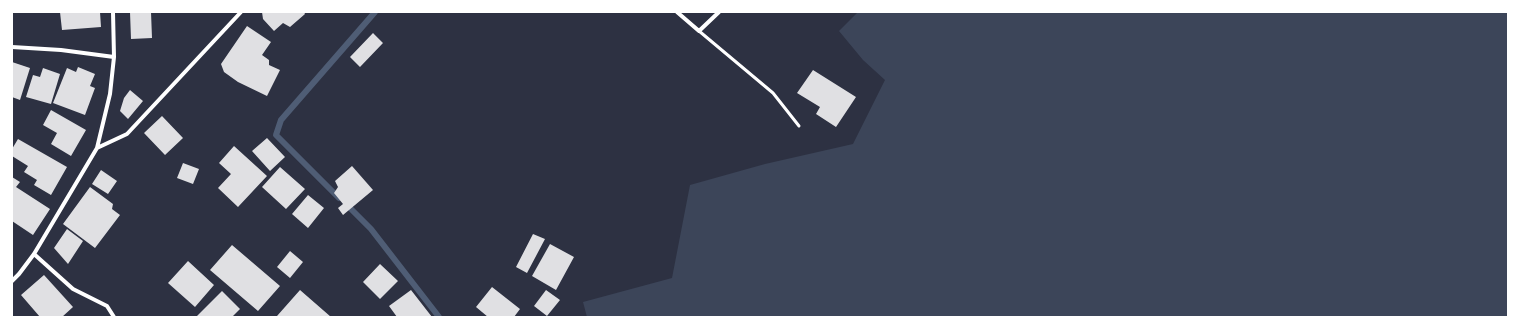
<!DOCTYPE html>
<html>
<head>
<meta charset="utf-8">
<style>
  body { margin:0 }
  #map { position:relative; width:1520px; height:329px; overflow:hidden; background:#2d3142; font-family:Jost,sans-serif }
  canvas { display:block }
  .frame { position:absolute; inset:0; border:13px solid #fff; pointer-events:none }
</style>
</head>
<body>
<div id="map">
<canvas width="1520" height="329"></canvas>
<div class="frame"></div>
</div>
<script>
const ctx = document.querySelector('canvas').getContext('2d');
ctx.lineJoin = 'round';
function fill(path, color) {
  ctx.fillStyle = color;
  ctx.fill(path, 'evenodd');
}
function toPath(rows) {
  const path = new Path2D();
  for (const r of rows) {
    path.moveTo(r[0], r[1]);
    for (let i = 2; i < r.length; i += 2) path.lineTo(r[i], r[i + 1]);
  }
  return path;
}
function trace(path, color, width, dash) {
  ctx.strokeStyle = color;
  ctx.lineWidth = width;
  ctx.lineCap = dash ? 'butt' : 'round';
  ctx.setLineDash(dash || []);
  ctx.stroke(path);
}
const green = toPath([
  [858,12,1508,12,1508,317,587,317,583,302,672,278,690,185,765,164,853,144,885,80,863,60,839,31]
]);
const stream = toPath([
  [339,198,276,135,281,120,375,12],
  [346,204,371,229,439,317]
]);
const building = toPath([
  [60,12,100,12,101,27,62,30],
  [130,12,151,12,152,38,131,39],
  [262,12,304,12,305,14,290,27,283,23,274,31,263,19],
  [247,26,271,42,262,55,269,60,269,65,280,70,267,96,238,82,224,72,221,64],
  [373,33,383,43,360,67,350,57],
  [12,62,30,68,20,100,12,97],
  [78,67,95,74,90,86,95,88,85,115,53,103,67,68,76,72],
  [43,68,60,74,51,104,26,97,33,75,40,77],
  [813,70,856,97,836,127,816,114,820,107,797,93],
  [130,90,143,101,128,119,120,111,124,98],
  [51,110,86,130,71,156,51,144,57,133,43,125],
  [162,116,183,138,165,155,144,133],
  [267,138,285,157,270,171,252,151],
  [18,139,67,167,51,195,34,185,37,180,24,172,28,166,12,156,12,149],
  [234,146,267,176,238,207,218,188,231,174,219,163],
  [183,163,199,169,193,184,177,178],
  [352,166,373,190,343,215,338,208,343,204,334,193,338,187,335,181],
  [280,167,305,189,286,209,262,187],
  [101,170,117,181,108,194,92,184],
  [12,177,20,182,16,187,50,209,33,235,12,221],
  [90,187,113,204,112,209,120,215,95,248,63,224],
  [308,195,324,208,308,228,292,214],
  [67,229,83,241,68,264,54,248],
  [533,234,545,239,527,273,516,267],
  [550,244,574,257,556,290,532,276],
  [232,245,280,286,258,311,210,270],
  [290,251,303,262,290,278,277,267],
  [188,261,214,285,195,307,168,283],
  [380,264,398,281,380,299,363,282],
  [44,275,73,307,62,317,40,317,21,295],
  [492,287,520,309,514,317,488,317,476,307],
  [300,290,331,317,278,317,277,316],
  [411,290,432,317,397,317,389,306],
  [546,290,560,300,547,316,534,306],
  [222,291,240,309,232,317,196,317]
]);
const service = toPath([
  [699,31,773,93,799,126]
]);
const minor = toPath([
  [677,12,699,31,719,12],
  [12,47,61,50,114,57],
  [97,148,127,134,241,12],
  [34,254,73,289,107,306,114,317],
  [12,281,19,274,34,254,97,148,110,94,114,57,113,12]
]);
fill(green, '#3c4559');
trace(stream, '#4f5d75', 6);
fill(building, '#e0e0e3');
trace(service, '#fff', 3);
trace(minor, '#fff', 4);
</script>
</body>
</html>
